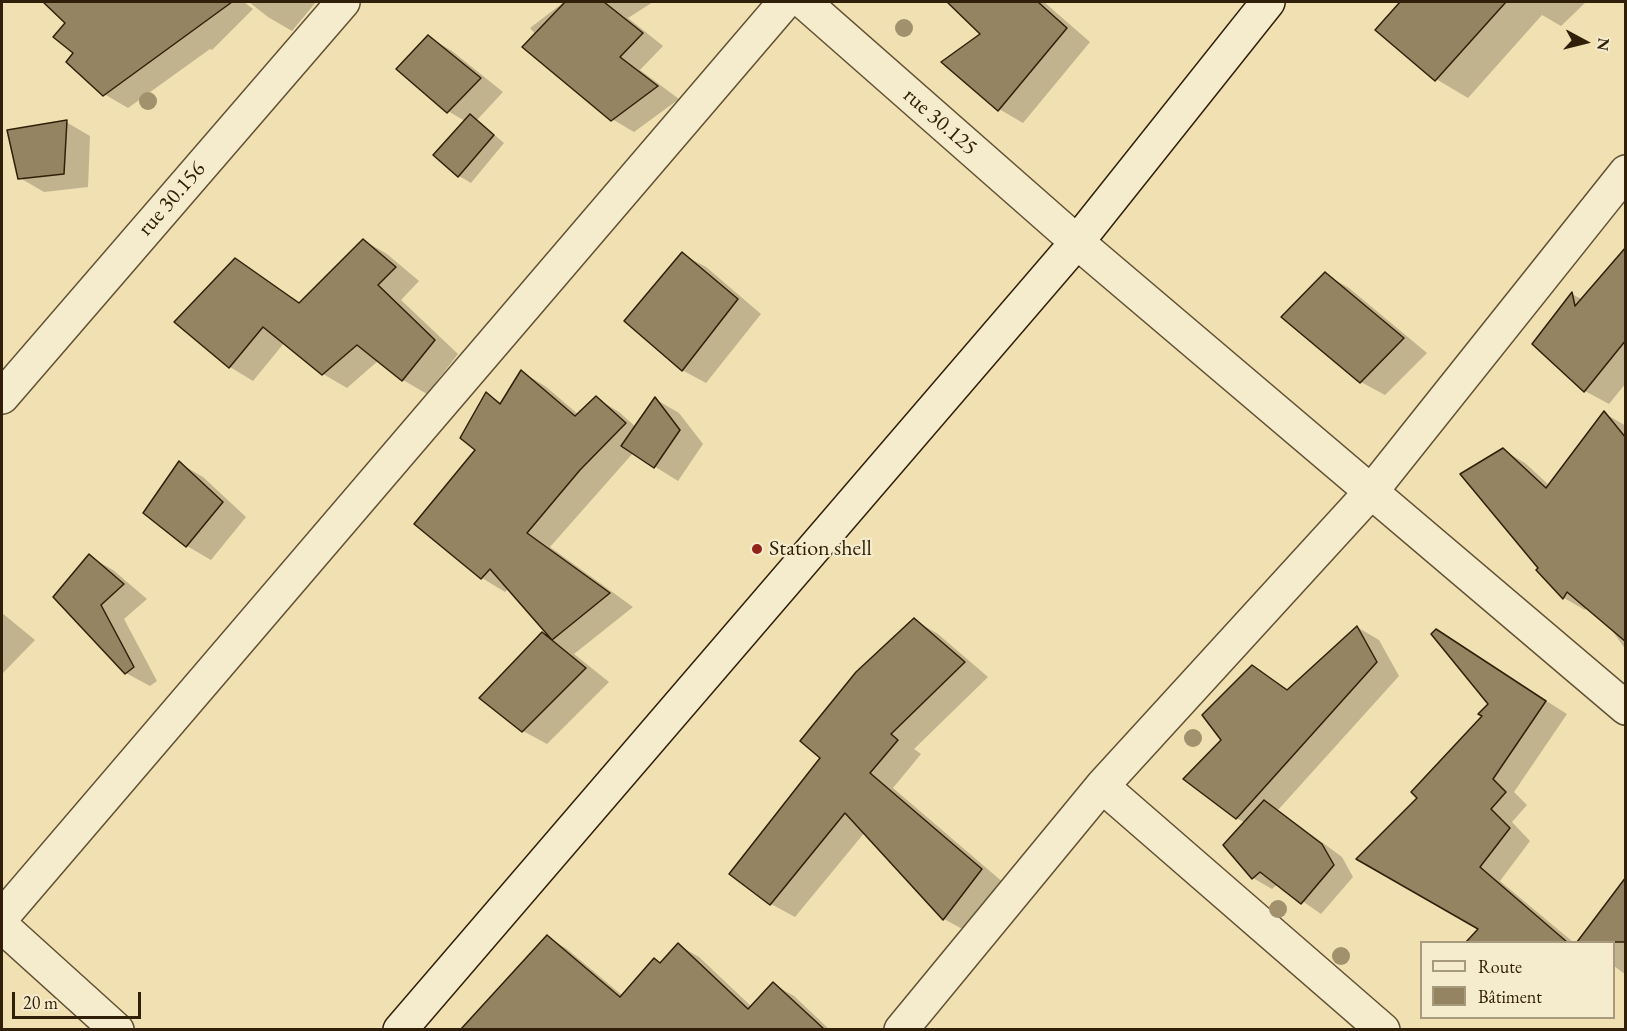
<!DOCTYPE html>
<html>
<head>
<meta charset="utf-8">
<style>
  body { margin:0 }
  #map { position:relative; width:1627px; height:1031px; overflow:hidden; background:#f0e0b2; font-family:"EB Garamond",serif }
  canvas { display:block }
  .frame { position:absolute; inset:0; border:3px solid #312009; pointer-events:none }
  .legend { position:absolute; left:1420px; top:941px; width:195px; height:78px; box-sizing:border-box; background:#f5ebcd; border:2px solid #a79a7f; margin:0; padding:8px 10px; list-style:none; font-size:18px; color:#312009 }
  .legend li { display:flex; align-items:center; gap:12px; height:30px }
  .legend b { width:30px; border:2px solid #a79a7f }
  .north { position:absolute; left:1555px; top:12px; width:60px; height:60px; -webkit-text-stroke:4px #f5ebcd; paint-order:stroke; rotate:97deg; font-size:16px; font-weight:700; line-height:24px; text-align:center; color:#312009 }
  .north::after { content:''; display:block; margin:auto; width:21px; height:27px; background:#312009; clip-path:polygon(50% 0,100% 100%,50% 72%,0 100%) }
  .scale { position:absolute; left:12px; top:992px; width:129px; height:27px; box-sizing:border-box; border:3px solid #312009; border-top:0; padding-left:8px; font-size:18px; line-height:21px; white-space:nowrap; color:#312009; -webkit-text-stroke:4px #f5ebcd; paint-order:stroke }
</style>
</head>
<body>
<div id="map">
<canvas width="1627" height="1031"></canvas>
<div class="frame"></div>
<ul class="legend">
<li><b style="height:8px;background:#f5ebcd"></b>Route</li>
<li><b style="height:16px;background:#948461"></b>Bâtiment</li>
</ul>
<div class="north">N</div>
<div class="scale">20 m</div>
</div>
<script>
const ctx = document.querySelector('canvas').getContext('2d');
ctx.lineJoin = 'round';
function fill(path, color) {
  ctx.fillStyle = color;
  ctx.fill(path, 'evenodd');
}
function toPath(rows) {
  const path = new Path2D();
  for (const r of rows) {
    path.moveTo(r[0], r[1]);
    for (let i = 2; i < r.length; i += 2) path.lineTo(r[i], r[i + 1]);
  }
  return path;
}
function trace(path, color, width, dash) {
  ctx.strokeStyle = color;
  ctx.lineWidth = width;
  ctx.lineCap = dash ? 'butt' : 'round';
  ctx.setLineDash(dash || []);
  ctx.stroke(path);
}
function write(font, color, halo, rows, align = 'center') {
  ctx.font = font + ' "EB Garamond",serif';
  ctx.lineWidth = 4.5;
  ctx.setLineDash([]);
  ctx.textBaseline = 'middle';
  ctx.strokeStyle = halo;
  ctx.fillStyle = color;
  for (const [text, x, y, turn = 0] of rows) {
    ctx.save();
    ctx.translate(x, y);
    ctx.rotate((+turn || 0) * Math.PI / 180);
    ctx.textAlign = isNaN(turn) ? turn : align;
    if (halo) ctx.strokeText(text, 0, 0);
    ctx.fillText(text, 0, 0);
    ctx.restore();
  }
}
const shadow = toPath([
  [45,2,94,2,114,16,130,2,244,2,253,9,212,50,210,49,128,108,104,94,76,53,67,22],
  [249,2,316,2,292,31,268,17],
  [564,2,653,2,628,18,663,46,640,70,679,99,634,132,612,119,530,28],
  [950,2,1044,2,1090,42,1023,123,999,109,982,34],
  [1402,2,1586,2,1561,26,1542,15,1468,98,1436,79,1377,29],
  [429,37,452,51,503,92,477,120,504,143,471,183,459,176,465,121,448,111],
  [66,122,90,136,88,187,44,192,20,178],
  [363,240,387,254,419,281,401,300,458,354,427,394,403,380,379,360,347,388,323,374,284,343,253,381,230,367,235,260,301,303],
  [682,254,706,267,761,314,706,383,682,370],
  [1325,274,1349,288,1427,353,1385,395,1361,382],
  [1626,275,1626,383,1609,404,1585,391,1572,294,1583,300],
  [522,372,545,386,579,415,596,398,619,412,636,427,655,399,679,413,703,444,678,481,633,453,550,547,633,607,574,654,609,682,547,744,523,731,542,634,554,640,509,588,505,592,482,578,478,450,487,394,502,403],
  [1604,413,1626,426,1626,650,1609,626,1587,607,1585,610,1564,598,1538,570,1540,568,1503,450,1525,463,1550,486],
  [179,463,203,477,246,517,211,560,187,546],
  [89,556,113,570,147,599,124,619,157,681,150,686,126,673,55,597],
  [2,613,35,640,2,674],
  [914,620,938,634,988,677,914,749,921,754,893,788,1005,884,968,932,944,919,865,832,795,917,771,904,731,874,822,758],
  [1357,627,1379,640,1399,676,1278,810,1342,857,1353,877,1321,914,1278,884,1272,889,1253,878,1246,823,1236,818,1223,740,1252,667,1289,690],
  [1436,631,1567,714,1514,792,1527,805,1512,822,1530,841,1500,881,1573,942,1475,942,1471,940,1480,929,1420,798,1484,716,1490,705],
  [1626,883,1626,975,1614,966,1614,942,1579,942],
  [547,937,567,949,623,996,654,960,661,964,678,945,699,957,752,1007,773,984,794,996,830,1030,466,1030]
]);
const building = toPath([
  [43,2,232,2,103,96,66,62,73,53,53,37,65,23,43,2],
  [565,2,604,2,643,33,620,57,658,86,611,121,522,47,565,2],
  [947,2,1038,2,1067,28,998,111,941,62,980,34,947,2],
  [1400,2,1506,2,1435,81,1375,30,1400,2],
  [428,35,481,78,447,113,396,69,428,35],
  [470,114,494,135,458,177,433,155,470,114],
  [67,120,64,174,18,179,7,130,67,120],
  [363,239,396,267,378,285,435,340,402,381,357,345,322,375,263,327,229,368,174,322,235,258,299,303,363,239],
  [1626,247,1626,340,1584,392,1532,344,1572,292,1575,306,1626,247],
  [682,252,738,299,682,371,624,321,682,252],
  [1325,272,1404,338,1360,383,1281,317,1325,272],
  [521,370,575,416,596,396,626,423,580,470,527,533,610,593,552,640,490,569,481,579,414,524,475,450,460,438,486,392,500,404,521,370],
  [655,397,680,430,654,468,621,446,655,397],
  [1604,411,1626,438,1626,642,1567,592,1563,599,1536,570,1538,568,1460,474,1503,448,1546,488,1604,411],
  [179,461,223,502,186,547,143,513,179,461],
  [89,554,124,584,101,605,134,667,125,674,53,597,89,554],
  [914,618,965,662,891,734,898,740,870,773,982,869,943,920,845,813,770,905,729,874,820,758,800,741,856,672,914,618],
  [1357,626,1377,662,1236,819,1183,779,1221,740,1202,715,1252,665,1287,690,1357,626],
  [1436,629,1546,701,1493,779,1506,792,1491,809,1510,828,1480,867,1567,942,1466,942,1478,929,1356,859,1417,798,1411,792,1482,716,1478,714,1488,704,1431,634,1436,629],
  [542,632,586,668,522,732,479,698,542,632],
  [1264,800,1322,844,1334,865,1301,904,1260,872,1252,879,1223,845,1264,800],
  [1626,877,1626,942,1577,942,1626,877],
  [547,935,620,997,654,958,660,963,678,943,748,1009,773,982,824,1029,461,1029,547,935]
]);
const street = toPath([
  [804,2,1077,242,1626,708],
  [2,397,343,2],
  [1102,786,1383,1030],
  [2,917,785,2],
  [2,926,117,1030],
  [901,1030,1102,786,1370,493,1626,172]
]);
const secondary = toPath([
  [400,1030,1077,242,1268,2]
]);
const trees = [
  [904,28],
  [148,101],
  [1193,738],
  [1278,909],
  [1341,956]
];
const markers = [
  [757,549,6,"#8f2418"]
];
const streetNames = [
  ["rue 30.125",940,122,41],
  ["rue 30.156",172,199,-49]
];
const poiNames = [
  ["Station shell",769,549]
];
fill(shadow, '#0003');
fill(building, '#948461');
trace(building, '#312009', 1.5);
trace(street, '#615033', 36);
trace(secondary, '#312009', 36);
trace(street, '#f5ebcd', 33);
trace(secondary, '#f5ebcd', 33);
ctx.fillStyle = '#a1916c';
for (const [x, y] of trees) {
  ctx.beginPath();
  ctx.arc(x, y, 9, 0, 2 * Math.PI);
  ctx.fill();
}
for (const [x, y, r, color] of markers) {
  const dot = new Path2D();
  dot.arc(x, y, r, 0, 2 * Math.PI);
  ctx.fillStyle = color;
  ctx.fill(dot);
  trace(dot, '#f5ebcd', 2);
}
write('22px', '#312009', '#f5ebcd', streetNames);
write('22px', '#312009', '#f5ebcd', poiNames, 'left');
</script>
</body>
</html>
